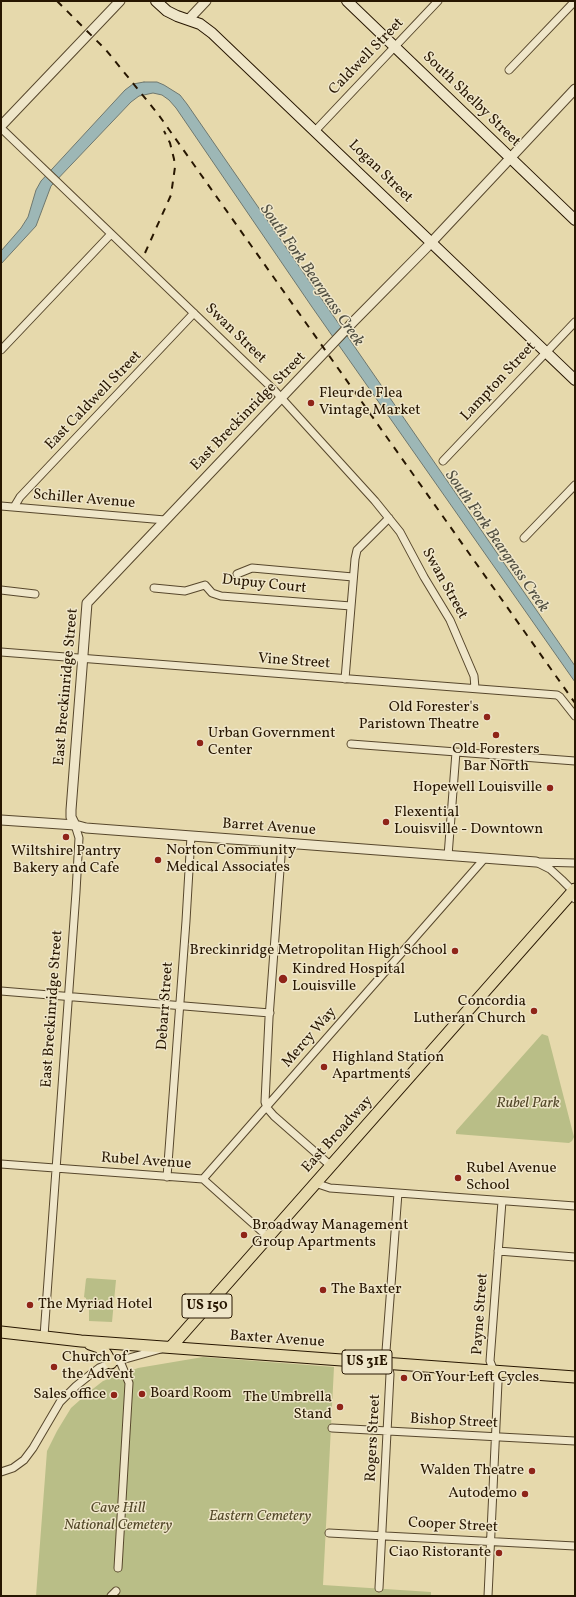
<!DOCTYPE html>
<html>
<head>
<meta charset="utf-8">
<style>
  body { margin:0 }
  #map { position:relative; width:576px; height:1597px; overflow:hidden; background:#e6d9ac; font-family:Vollkorn,serif }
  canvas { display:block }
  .frame { position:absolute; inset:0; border:2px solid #271601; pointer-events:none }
</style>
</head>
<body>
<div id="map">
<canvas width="576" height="1597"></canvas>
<div class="frame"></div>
</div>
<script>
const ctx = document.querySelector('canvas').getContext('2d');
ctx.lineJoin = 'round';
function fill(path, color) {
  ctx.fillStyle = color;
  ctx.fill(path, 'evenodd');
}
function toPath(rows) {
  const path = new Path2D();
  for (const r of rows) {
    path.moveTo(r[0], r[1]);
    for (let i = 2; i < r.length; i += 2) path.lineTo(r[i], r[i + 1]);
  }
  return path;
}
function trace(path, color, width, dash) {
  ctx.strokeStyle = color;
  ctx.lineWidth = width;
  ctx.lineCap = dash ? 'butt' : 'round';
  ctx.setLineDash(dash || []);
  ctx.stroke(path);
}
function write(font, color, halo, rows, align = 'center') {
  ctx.font = font + ' Vollkorn,serif';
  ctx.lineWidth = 3;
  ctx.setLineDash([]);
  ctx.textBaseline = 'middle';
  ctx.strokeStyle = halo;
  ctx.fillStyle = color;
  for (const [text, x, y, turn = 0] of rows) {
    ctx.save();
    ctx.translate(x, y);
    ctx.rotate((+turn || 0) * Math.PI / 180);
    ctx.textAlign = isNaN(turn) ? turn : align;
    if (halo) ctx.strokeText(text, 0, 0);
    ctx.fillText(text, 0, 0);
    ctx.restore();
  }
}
const green = toPath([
  [542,1034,548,1036,574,1137,572,1141,569,1143,456,1134,456,1131],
  [87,1278,116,1280,112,1322,89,1321,89,1305,86,1305,86,1298,84,1297,86,1279],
  [203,1357,334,1367,323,1585,431,1592,431,1596,36,1596,47,1451,57,1431,71,1408,89,1392,103,1381,138,1368]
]);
const water = toPath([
  [144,82,157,82,164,85,180,95,187,104,575,666,575,682,312,307,176,108,169,100,162,95,153,93,139,96,131,102,51,186,36,226,1,264,1,251,21,228,28,217,36,190,41,181,125,90,133,84,144,82]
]);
const minor = toPath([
  [509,70,575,1],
  [1,128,275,391,375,501,400,532,424,577,450,620,474,676,475,688],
  [315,131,438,1],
  [1,350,111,234],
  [443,461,575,322],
  [1,506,165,520],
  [14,507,20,497,194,313],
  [524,538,575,485],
  [237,574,252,568,353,577],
  [154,588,185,591,205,585,212,593,221,596,351,606],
  [1,590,35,594],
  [1,652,557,695,560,697,575,716],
  [345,679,355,559,357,550,389,518],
  [351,744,575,761],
  [282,843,269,1018,265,1102,267,1108,274,1116,331,1166],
  [448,856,456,752],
  [536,862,550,869,562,880,573,891,575,899],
  [539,862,575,863],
  [1,991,270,1013],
  [1,1164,203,1179,268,1237],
  [167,1177,186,921,191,836],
  [203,1179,484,859],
  [315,1183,330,1188,575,1206],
  [498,1251,575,1257],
  [44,1336,76,892,79,838,75,825],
  [332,1428,575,1441],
  [1,1472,13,1468,24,1460,33,1448,60,1402,76,1386,91,1374,99,1368,111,1363,161,1349],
  [329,1533,575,1546],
  [118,1568,129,1383,120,1361],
  [379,1588,390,1374,386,1351,398,1193],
  [111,1596,116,1591],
  [488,1596,498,1382,490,1361,502,1201]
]);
const tertiary = toPath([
  [189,19,206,1],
  [1,126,120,1],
  [1,820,75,825,86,828,536,862],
  [75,825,71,817,71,810,87,603,353,322,427,247,575,89]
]);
const secondary = toPath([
  [156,1,167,11,177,16,200,24,212,33,575,380],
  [347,1,575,220]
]);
const primary = toPath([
  [1,1332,81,1341,575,1377],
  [90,1344,99,1347,106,1354,111,1363],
  [171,1347,575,889]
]);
const rail = toPath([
  [57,1,106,50,158,114,575,703],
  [145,253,171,195,175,167,174,159,170,143,164,131]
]);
const markers = [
  [311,403,4,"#8f2418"],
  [487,717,4,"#8f2418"],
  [496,735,4,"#8f2418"],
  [200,743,4,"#8f2418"],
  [550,788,4,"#8f2418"],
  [386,822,4,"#8f2418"],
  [66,837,4,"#8f2418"],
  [158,860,4,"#8f2418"],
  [455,951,4,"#8f2418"],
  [283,979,5,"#8f2418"],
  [534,1011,4,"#8f2418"],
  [324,1067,4,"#8f2418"],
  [458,1178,4,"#8f2418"],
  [244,1235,4,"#8f2418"],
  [323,1290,4,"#8f2418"],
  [30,1305,4,"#8f2418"],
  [54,1367,4,"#8f2418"],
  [404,1378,4,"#8f2418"],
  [142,1394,4,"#8f2418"],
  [114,1395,4,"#8f2418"],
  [340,1407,4,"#8f2418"],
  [532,1471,4,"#8f2418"],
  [525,1494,4,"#8f2418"],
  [499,1553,4,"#8f2418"]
];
const shields = [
  [207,1306,50],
  [367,1362,50]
];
const shieldNames = [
  ["US 150",207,1306],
  ["US 31E",367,1362]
];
const streetNames = [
  ["Caldwell Street",367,57,-46],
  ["South Shelby Street",471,100,44],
  ["Logan Street",380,172,44],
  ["Swan Street",235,334,44],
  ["Lampton Street",499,382,-47],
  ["East Caldwell Street",94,401,-46],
  ["East Breckinridge Street",249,412,-46],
  ["Schiller Avenue",84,500,5],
  ["Swan Street",444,584,61],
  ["Dupuy Court",264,585,6],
  ["Vine Street",294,662,4],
  ["East Breckinridge Street",67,687,-85],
  ["Barret Avenue",269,828,4],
  ["Debarr Street",166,1006,-86],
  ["East Breckinridge Street",53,1009,-86],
  ["Mercy Way",310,1038,-49],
  ["East Broadway",338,1135,-48],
  ["Rubel Avenue",146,1162,4],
  ["Payne Street",481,1314,-86],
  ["Baxter Avenue",277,1340,4],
  ["Bishop Street",454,1422,3],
  ["Rogers Street",374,1438,-87],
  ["Cooper Street",453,1526,3]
];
const poiNames = [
  ["Fleur de Flea",319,394],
  ["Vintage Market",319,411],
  ["Old Forester's",479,708,"right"],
  ["Paristown Theatre",479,725,"right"],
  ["Urban Government",208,734],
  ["Center",208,751],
  ["Old Foresters",496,750,"center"],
  ["Bar North",496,767,"center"],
  ["Hopewell Louisville",542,788,"right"],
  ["Flexential",394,813],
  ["Louisville - Downtown",394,830],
  ["Norton Community",166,851],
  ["Medical Associates",166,868],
  ["Wiltshire Pantry",66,852,"center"],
  ["Bakery and Cafe",66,869,"center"],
  ["Breckinridge Metropolitan High School",447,951,"right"],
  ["Kindred Hospital",292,970],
  ["Louisville",292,987],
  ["Concordia",526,1002,"right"],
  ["Lutheran Church",526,1019,"right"],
  ["Highland Station",332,1058],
  ["Apartments",332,1075],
  ["Rubel Avenue",466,1169],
  ["School",466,1186],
  ["Broadway Management",252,1226],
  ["Group Apartments",252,1243],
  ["The Baxter",331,1290],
  ["The Myriad Hotel",38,1305],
  ["Church of",62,1358],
  ["the Advent",62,1375],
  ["On Your Left Cycles",412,1378],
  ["Board Room",150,1394],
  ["Sales office",106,1395,"right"],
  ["The Umbrella",332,1398,"right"],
  ["Stand",332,1415,"right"],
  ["Walden Theatre",524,1471,"right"],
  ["Autodemo",517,1494,"right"],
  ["Ciao Ristorante",491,1553,"right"]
];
const parkNames = [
  ["Rubel Park",528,1104],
  ["Cave Hill",118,1509],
  ["National Cemetery",118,1526],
  ["Eastern Cemetery",260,1517]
];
const waterNames = [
  ["South Fork Beargrass Creek",311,276,55],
  ["South Fork Beargrass Creek",496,542,55]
];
fill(green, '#b9be87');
fill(water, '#9db7b6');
trace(water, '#6e776e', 1);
trace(minor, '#57472c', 9);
trace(tertiary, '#57472c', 11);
trace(secondary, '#271601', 12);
trace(primary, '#271601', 13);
trace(minor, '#efe6c9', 7);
trace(tertiary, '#efe6c9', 9);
trace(secondary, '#efe6c9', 10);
trace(primary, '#e6d9ac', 11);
trace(rail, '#271601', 2, [7, 7]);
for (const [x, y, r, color] of markers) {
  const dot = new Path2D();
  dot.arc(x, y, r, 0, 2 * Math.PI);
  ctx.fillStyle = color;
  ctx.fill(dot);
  trace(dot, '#efe6c9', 1.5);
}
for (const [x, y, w] of shields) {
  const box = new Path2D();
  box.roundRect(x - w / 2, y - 12, w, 24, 3);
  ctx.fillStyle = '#efe6c9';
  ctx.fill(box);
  trace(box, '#271601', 1);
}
write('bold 14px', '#271601', null, shieldNames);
write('15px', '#271601', '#efe6c9', streetNames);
write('15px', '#271601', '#efe6c9', poiNames, 'left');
write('italic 15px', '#534829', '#efe6c9', parkNames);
write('italic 16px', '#504e40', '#efe6c9', waterNames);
</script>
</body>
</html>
